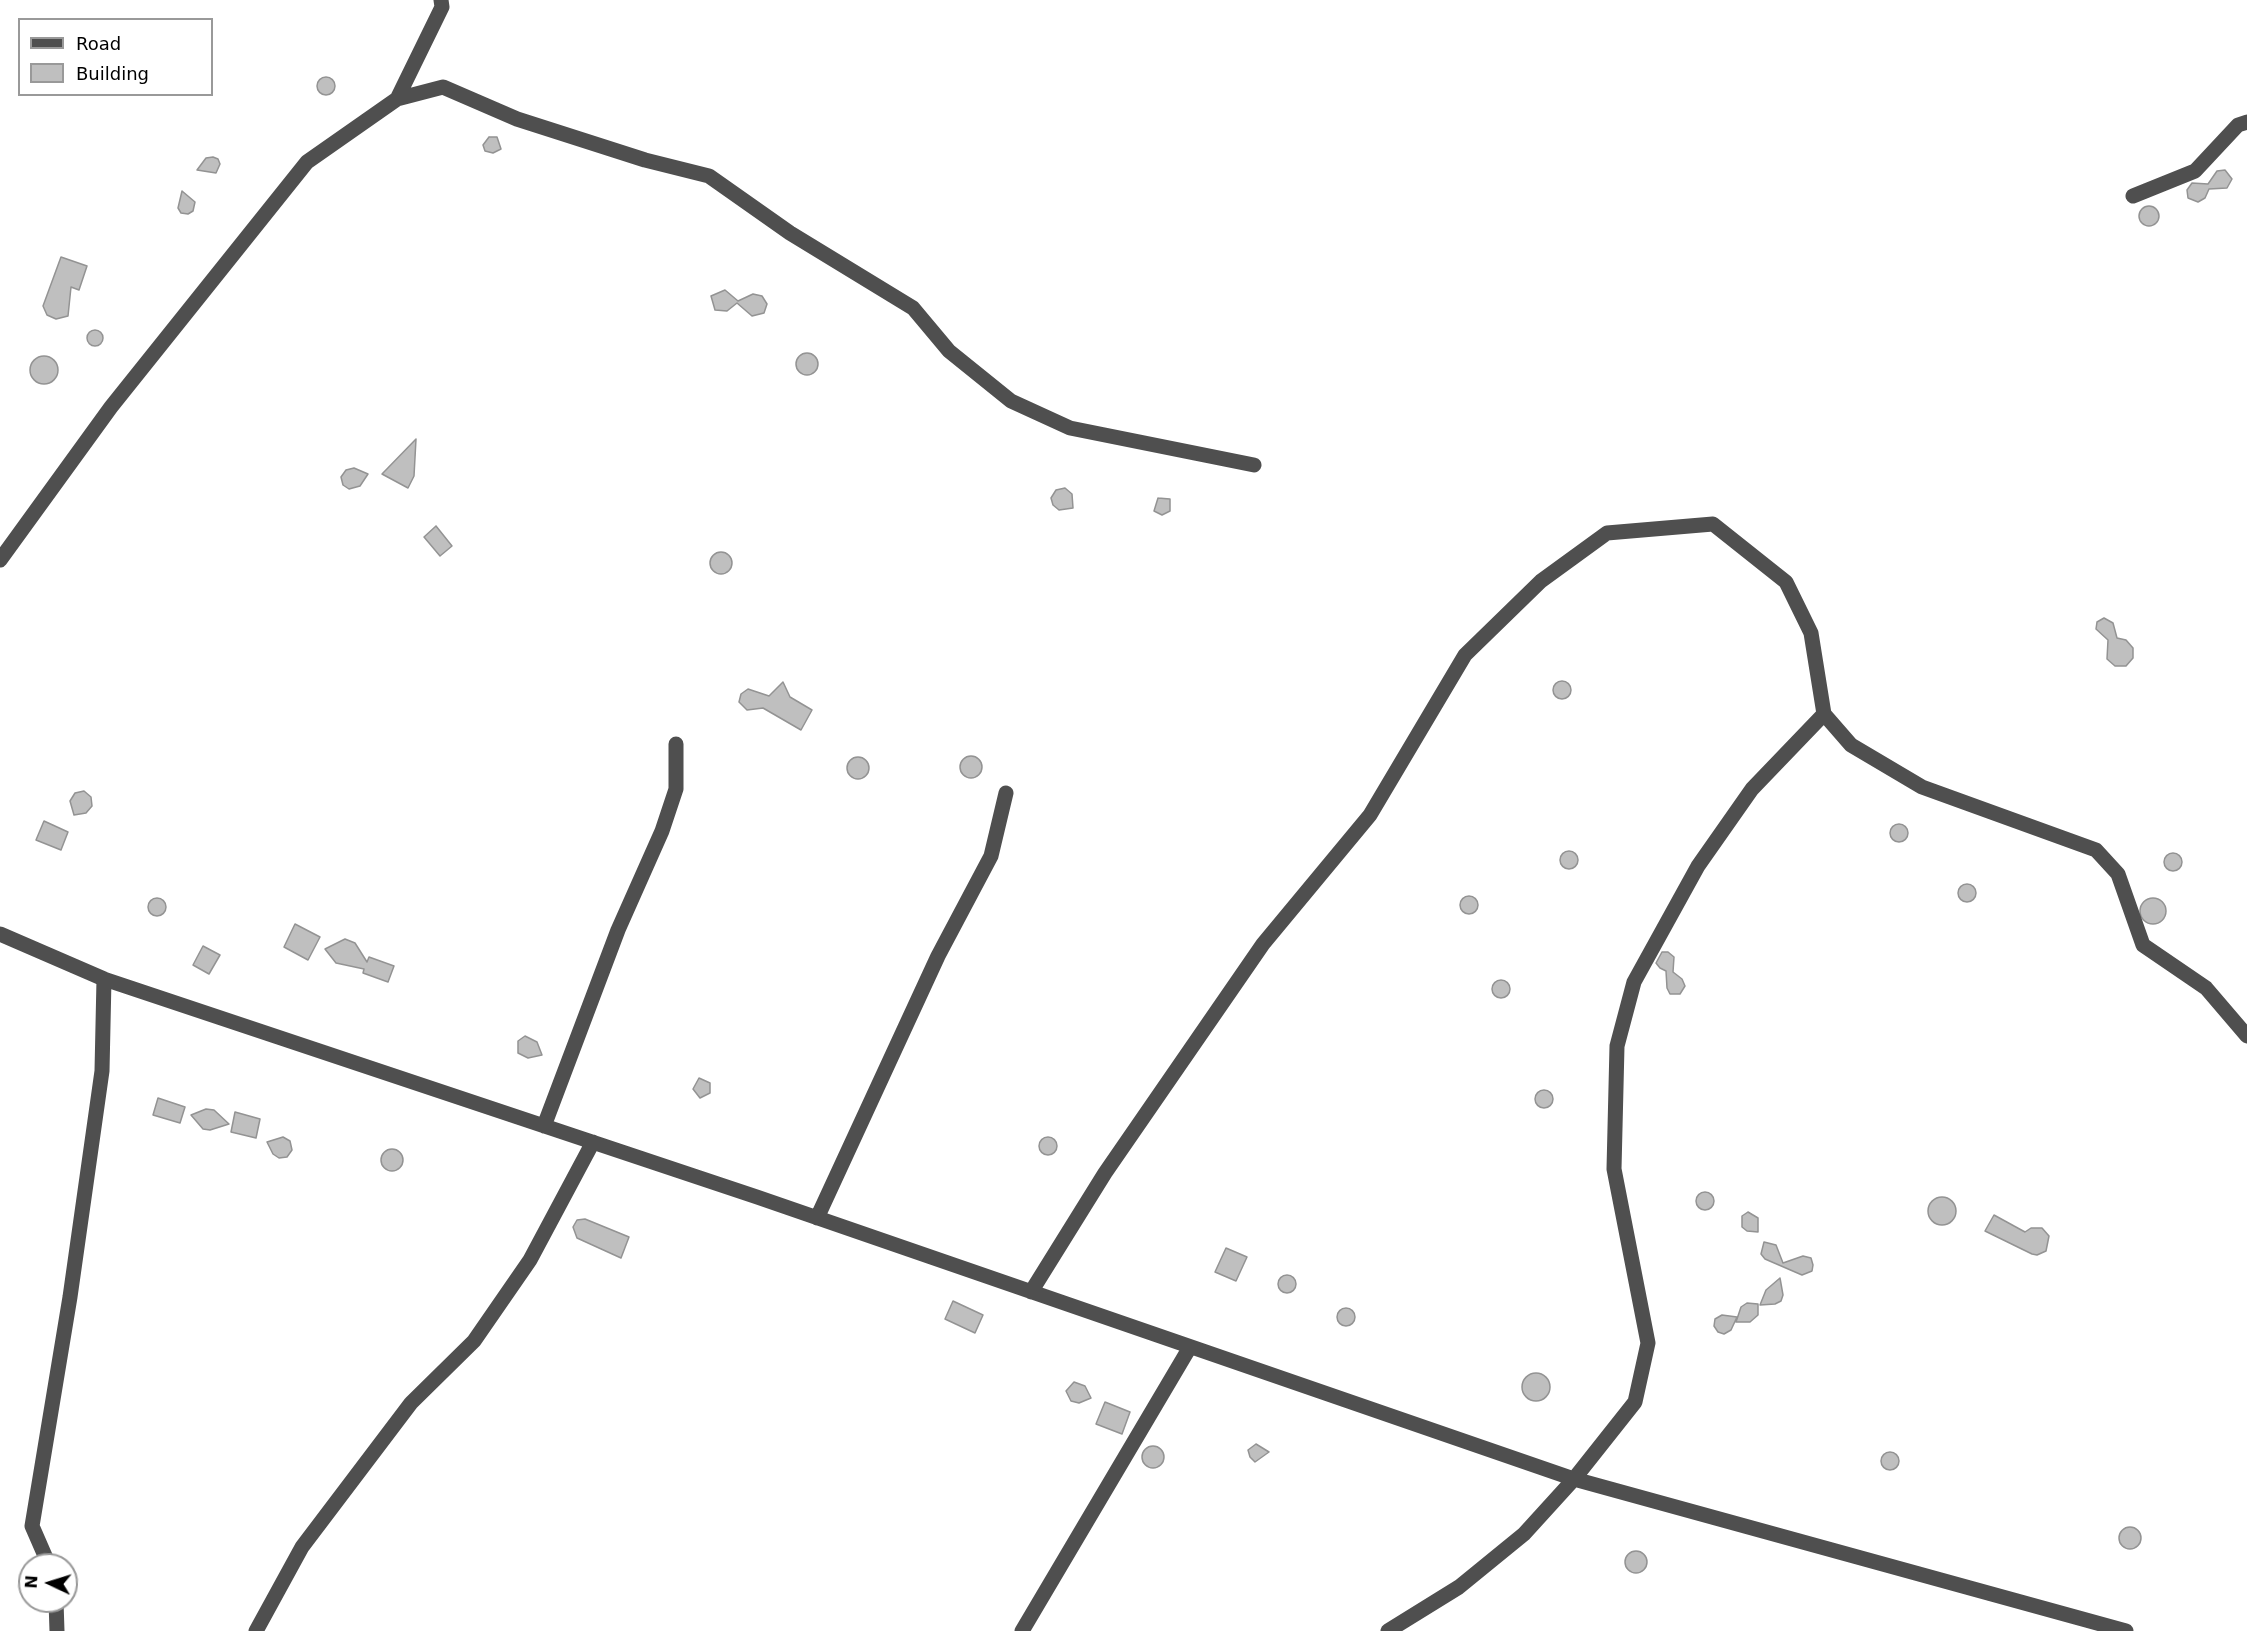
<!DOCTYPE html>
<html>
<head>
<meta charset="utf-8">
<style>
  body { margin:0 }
  #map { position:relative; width:2247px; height:1631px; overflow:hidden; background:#fff; font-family:"DejaVu Sans",sans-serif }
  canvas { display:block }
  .legend { position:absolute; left:18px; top:18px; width:195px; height:78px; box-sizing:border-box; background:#fff; border:2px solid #999; margin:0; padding:8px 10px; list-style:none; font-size:18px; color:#000 }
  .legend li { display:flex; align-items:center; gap:12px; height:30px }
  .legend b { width:30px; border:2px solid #999 }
  .north { position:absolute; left:18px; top:1553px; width:60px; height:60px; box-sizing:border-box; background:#fff; border:2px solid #999; border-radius:50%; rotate:274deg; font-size:16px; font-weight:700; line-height:24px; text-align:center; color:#000 }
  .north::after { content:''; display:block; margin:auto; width:21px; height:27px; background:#000; clip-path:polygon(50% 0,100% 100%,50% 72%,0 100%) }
</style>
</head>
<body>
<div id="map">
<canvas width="2247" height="1631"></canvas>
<ul class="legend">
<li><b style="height:8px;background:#4f4f4f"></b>Road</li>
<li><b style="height:16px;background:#bfbfbf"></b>Building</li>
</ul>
<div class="north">N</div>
</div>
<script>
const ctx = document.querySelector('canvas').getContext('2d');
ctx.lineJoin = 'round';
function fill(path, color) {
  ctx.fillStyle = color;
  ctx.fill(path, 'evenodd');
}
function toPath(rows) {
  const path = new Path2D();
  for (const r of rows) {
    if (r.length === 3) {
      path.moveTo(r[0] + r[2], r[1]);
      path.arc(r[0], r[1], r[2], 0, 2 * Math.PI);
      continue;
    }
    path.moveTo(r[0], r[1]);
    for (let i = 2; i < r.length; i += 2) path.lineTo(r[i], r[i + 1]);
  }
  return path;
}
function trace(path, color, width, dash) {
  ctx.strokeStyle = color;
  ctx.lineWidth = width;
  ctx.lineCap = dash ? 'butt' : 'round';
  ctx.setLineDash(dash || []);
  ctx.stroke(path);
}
const building = toPath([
  [326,86,9],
  [489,137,497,137,501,149,493,153,485,151,483,145,489,137],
  [213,157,218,159,220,164,216,173,197,170,206,158,213,157],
  [2225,170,2232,179,2227,188,2209,189,2205,198,2198,202,2188,198,2187,190,2192,183,2208,184,2217,171,2225,170],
  [182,191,195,202,193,211,188,214,181,213,178,208,182,191],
  [2149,216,10],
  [61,257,87,266,79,290,71,287,68,316,56,319,47,315,43,306,61,257],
  [725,290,738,301,753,294,762,296,767,304,764,313,752,316,737,303,727,311,715,310,711,296,725,290],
  [95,338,8],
  [807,364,11],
  [44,370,14],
  [416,439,414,476,408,488,382,474,416,439],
  [354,468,368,474,360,486,349,489,343,485,341,477,346,470,354,468],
  [1065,488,1072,494,1073,508,1059,510,1053,505,1051,498,1056,490,1065,488],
  [1158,498,1170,499,1170,511,1162,515,1154,511,1158,498],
  [436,526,452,546,440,556,424,537,436,526],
  [721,563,11],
  [2104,618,2113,623,2117,638,2126,640,2133,648,2133,658,2126,666,2115,666,2107,659,2108,640,2096,629,2097,622,2104,618],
  [1562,690,9],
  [783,682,790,697,812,710,801,730,763,708,747,710,739,702,741,694,748,689,769,696,783,682],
  [971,767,11],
  [858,768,11],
  [84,791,91,797,92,806,86,813,74,815,70,801,75,793,84,791],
  [44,821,68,832,61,850,36,840,44,821],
  [1899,833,9],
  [1569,860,9],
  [2173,862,9],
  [1967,893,9],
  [1469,905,9],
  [157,907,9],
  [2153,911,13],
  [295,924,320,937,308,960,284,947,295,924],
  [345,939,355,943,367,962,369,957,394,966,388,982,363,973,364,969,336,963,325,949,345,939],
  [203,946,220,955,209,974,193,965,203,946],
  [1662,952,1668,952,1674,957,1673,972,1682,979,1685,986,1680,994,1670,994,1667,988,1666,971,1660,968,1656,963,1662,952],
  [1501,989,9],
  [525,1036,537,1042,542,1055,528,1058,518,1053,518,1041,525,1036],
  [699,1078,710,1083,710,1093,700,1098,693,1089,699,1078],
  [1544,1099,9],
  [158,1098,185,1107,180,1123,153,1115,158,1098],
  [206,1109,214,1110,229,1124,210,1130,203,1129,191,1115,206,1109],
  [235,1112,260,1119,256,1138,231,1132,235,1112],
  [1048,1146,9],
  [283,1137,290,1141,292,1150,287,1157,279,1158,273,1154,267,1142,283,1137],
  [392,1160,11],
  [1705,1201,9],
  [1942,1211,14],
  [1748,1212,1758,1218,1758,1232,1747,1231,1742,1227,1742,1216,1748,1212],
  [1994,1215,2025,1232,2031,1228,2042,1228,2049,1236,2046,1251,2037,1255,2032,1254,1985,1231,1994,1215],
  [585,1219,629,1237,621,1258,577,1238,573,1227,577,1220,585,1219],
  [1764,1242,1776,1245,1783,1263,1803,1256,1811,1258,1813,1265,1812,1271,1802,1275,1765,1259,1761,1254,1764,1242],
  [1226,1248,1247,1257,1236,1281,1215,1272,1226,1248],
  [1287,1284,9],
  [1780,1278,1783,1295,1781,1301,1775,1304,1760,1305,1766,1290,1780,1278],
  [953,1301,983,1315,975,1333,945,1319,953,1301],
  [1747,1303,1758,1304,1758,1315,1750,1322,1736,1322,1741,1307,1747,1303],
  [1346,1317,9],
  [1722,1315,1737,1317,1731,1330,1724,1334,1718,1332,1714,1326,1715,1319,1722,1315],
  [1536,1387,14],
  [1074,1382,1085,1386,1091,1398,1079,1403,1071,1401,1066,1391,1074,1382],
  [1105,1402,1130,1412,1122,1434,1096,1424,1105,1402],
  [1256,1444,1269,1452,1255,1462,1250,1457,1248,1450,1256,1444],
  [1153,1457,11],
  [1890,1461,9],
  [2130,1538,11],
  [1636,1562,11]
]);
const minor = toPath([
  [397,99,443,87,517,119,645,160,709,176,790,233,913,308,949,351,1011,401,1070,428,1254,465],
  [2133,196,2195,171,2238,125,2247,122],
  [0,560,111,407,307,162,397,99,442,7,441,0],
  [0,934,104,979,757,1197,1574,1479,2126,1631],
  [544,1126,618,930,662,831,676,789,676,744],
  [817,1218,938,956,991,856,1006,793],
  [1031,1292,1105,1173,1263,944,1370,815,1465,655,1541,581,1607,533,1713,524,1786,582,1811,633,1824,714,1851,745,1922,787,2096,850,2118,874,2143,945,2206,988,2247,1036],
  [49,1565,32,1526,70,1297,102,1071,104,979],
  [56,1601,57,1631],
  [256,1631,302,1547,411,1403,474,1341,530,1260,593,1142],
  [1022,1631,1190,1347],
  [1388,1631,1459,1587,1524,1534,1574,1479,1635,1402,1648,1343,1614,1169,1617,1046,1634,982,1698,866,1752,789,1824,714]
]);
fill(building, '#bfbfbf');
trace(building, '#939393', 1.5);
trace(minor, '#4f4f4f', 15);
</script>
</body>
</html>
